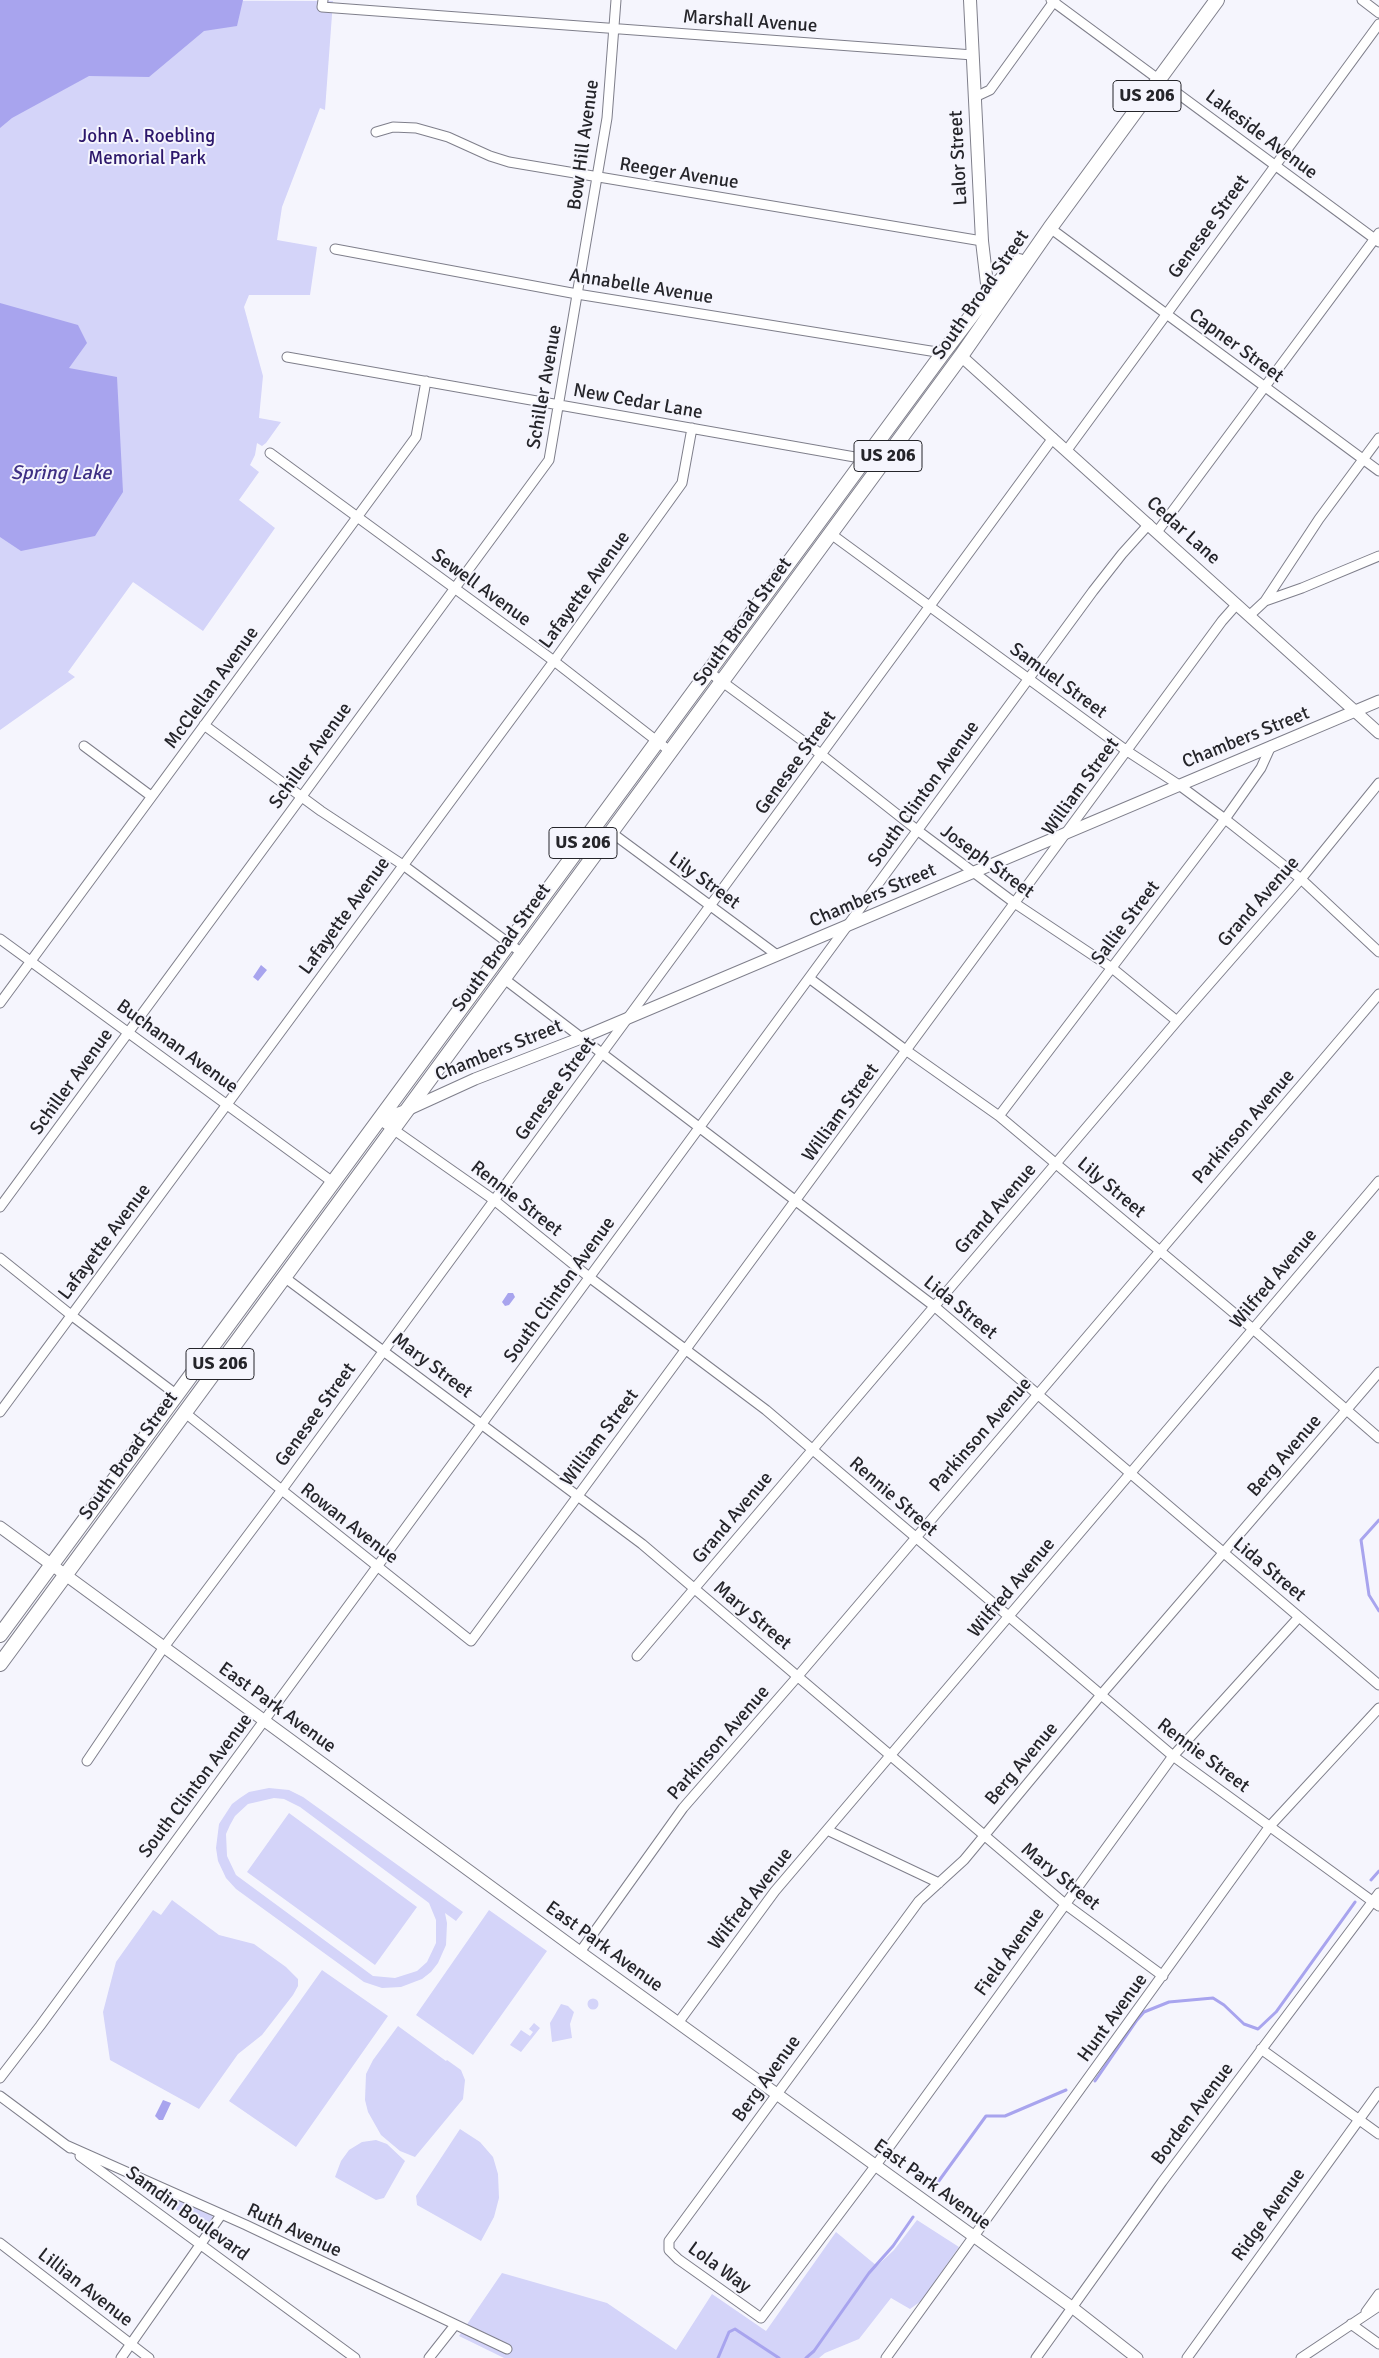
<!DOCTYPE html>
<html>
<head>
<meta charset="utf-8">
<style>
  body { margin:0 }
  canvas { display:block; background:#f5f5fd }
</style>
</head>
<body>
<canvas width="1379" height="2358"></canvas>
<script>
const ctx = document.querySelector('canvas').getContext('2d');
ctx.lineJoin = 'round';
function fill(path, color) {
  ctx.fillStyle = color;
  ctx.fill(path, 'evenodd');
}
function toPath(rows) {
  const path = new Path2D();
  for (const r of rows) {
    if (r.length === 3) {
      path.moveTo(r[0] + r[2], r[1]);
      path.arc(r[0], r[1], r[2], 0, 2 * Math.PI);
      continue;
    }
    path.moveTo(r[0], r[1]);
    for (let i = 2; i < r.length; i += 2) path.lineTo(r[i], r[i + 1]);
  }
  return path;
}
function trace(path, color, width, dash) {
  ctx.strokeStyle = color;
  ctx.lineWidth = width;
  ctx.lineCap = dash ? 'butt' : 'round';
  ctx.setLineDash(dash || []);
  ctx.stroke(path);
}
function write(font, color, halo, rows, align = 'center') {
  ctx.font = font + ' Signika,sans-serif';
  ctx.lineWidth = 4;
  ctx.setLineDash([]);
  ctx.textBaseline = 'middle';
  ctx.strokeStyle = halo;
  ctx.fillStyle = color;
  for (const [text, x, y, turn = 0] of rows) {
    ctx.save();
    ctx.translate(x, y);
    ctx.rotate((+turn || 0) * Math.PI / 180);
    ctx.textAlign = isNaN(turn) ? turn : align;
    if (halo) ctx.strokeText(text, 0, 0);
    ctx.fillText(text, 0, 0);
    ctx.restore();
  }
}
const green = toPath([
  [0,0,333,1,325,110,320,108,282,207,277,240,317,247,310,295,249,295,244,307,263,376,259,418,281,422,266,443,262,446,257,443,255,455,250,465,259,472,239,500,275,528,203,631,133,582,68,672,75,677,0,730],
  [269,1788,289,1790,303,1797,463,1912,456,1921,445,1913,447,1923,446,1945,438,1963,431,1972,422,1979,401,1987,382,1988,364,1982,236,1889,226,1878,218,1861,216,1848,219,1824,232,1804,240,1798,249,1792],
  [274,1798,284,1799,300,1807,429,1903,436,1920,436,1943,427,1962,417,1971,395,1978,373,1976,236,1875,227,1856,226,1834,230,1825,235,1816,248,1804],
  [289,1813,417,1907,375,1965,247,1872],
  [172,1900,219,1935,254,1944,286,1967,298,1979,298,1986,293,1995,262,2035,238,2054,199,2109,110,2060,103,2012,116,1962,153,1910,161,1915],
  [489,1910,547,1951,473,2055,416,2015],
  [322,1970,388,2016,296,2147,229,2101],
  [593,2004,5.5],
  [561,2004,568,2006,574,2012,570,2024,572,2038,552,2042,550,2023],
  [534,2023,540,2028,521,2052,510,2045,521,2030,530,2036,533,2032,529,2029],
  [398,2026,446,2061,447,2060,461,2070,465,2080,463,2099,415,2157,400,2151,381,2135,368,2112,365,2100,366,2074,373,2060],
  [460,2129,480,2142,493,2157,498,2174,499,2198,494,2217,481,2241,417,2205,416,2196],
  [376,2140,387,2144,405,2161,384,2198,376,2200,335,2177,341,2161,349,2150,362,2142],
  [176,2198,212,2215,213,2218,207,2227,201,2228,174,2208,172,2203],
  [917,2220,959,2247,921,2301,910,2309,891,2298,859,2339,825,2353,819,2358,504,2358,459,2336,502,2273,607,2303,676,2350,712,2294,766,2331,836,2232,877,2266,894,2250]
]);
const water = toPath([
  [0,0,243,0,237,26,204,31,149,77,89,76,12,118,0,128],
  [0,303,78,325,87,343,69,368,117,377,123,492,95,536,21,551,0,537],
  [261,965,267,970,258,981,253,977],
  [508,1293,513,1293,515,1297,509,1305,505,1306,502,1302],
  [163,2100,171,2103,163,2120,159,2120,155,2116]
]);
const stream = toPath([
  [1379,1520,1361,1540,1369,1595,1379,1611],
  [1371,1880,1379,1871],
  [1095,2081,1137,2020,1144,2012,1169,2002,1213,1998,1224,2005,1244,2024,1258,2029,1276,2012,1355,1902],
  [933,2189,986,2116,1005,2116,1066,2090],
  [718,2358,729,2332,735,2329,779,2358],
  [806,2358,814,2351,869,2273,893,2246,913,2217]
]);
const minor = toPath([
  [323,0,322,7,973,55],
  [1051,0,1379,242],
  [1362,0,1379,13],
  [975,97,990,90,1055,0],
  [376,132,393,127,416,128,448,137,490,156,509,162,982,241],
  [1050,228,1379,471],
  [335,249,577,294,943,353],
  [287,357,866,459],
  [1067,450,1379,24],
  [270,453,554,661,671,752],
  [1157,532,1379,233],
  [831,534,1127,751,1179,785,1225,819,1301,879,1379,952],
  [1265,601,1302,588,1379,556],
  [1250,615,1265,601,1319,519,1379,438],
  [709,672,822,755,917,830,1016,904,1112,968,1177,1021],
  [204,725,321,811,403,865,522,953],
  [84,746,151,796],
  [612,833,777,955],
  [0,939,334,1183],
  [503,978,934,1306,1379,1685],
  [809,978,907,1051,999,1116,1253,1329,1379,1438],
  [0,1003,416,437,426,381],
  [999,1116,1225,819,1261,768,1271,746],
  [380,1120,494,1200,589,1277,766,1410,1173,1756,1379,1906],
  [0,1207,549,460,607,118,616,0],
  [0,1258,71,1315,177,1395],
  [284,1277,642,1544,1065,1904,1163,1976],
  [0,1412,554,661,682,483,692,428],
  [184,1412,471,1641,1222,621,1237,604],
  [1299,1617,1173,1756,876,2165,761,2318,678,2259,669,2250,669,2241,919,1901,964,1860,1100,1696,1379,1372],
  [637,1656,1177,1021,1301,879,1379,783],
  [87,1761,164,1647,281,1491,1053,438],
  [827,1830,939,1883],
  [580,1952,683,1808,798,1676,1379,994],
  [678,2023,775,1891,1379,1181],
  [1261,2049,1379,2134],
  [0,2078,40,2026,1093,591,1122,554,1149,524],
  [0,2096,70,2148],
  [66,2145,246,2225,507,2349],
  [80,2156,355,2358],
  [0,2243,149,2358],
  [1366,2312,1379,2294],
  [1351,2324,1379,2344],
  [121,2358,221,2215],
  [429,2358,455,2325],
  [886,2358,1270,1826,1379,1708],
  [1036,2358,1162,2182,1379,1893],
  [1187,2358,1379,2092],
  [1301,2358,1379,2306]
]);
const tertiary = toPath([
  [961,356,1379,733],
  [380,1120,407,1110,475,1079,581,1038,1379,701],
  [0,1527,580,1952,1073,2308,1137,2358]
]);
const secondary = toPath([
  [970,0,982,241,989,301]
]);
const primary = toPath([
  [0,1635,943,353,988,294,1019,261],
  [0,1664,961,356,1050,228,1217,0]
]);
const shields = [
  [1147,96,68],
  [888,456,68],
  [583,843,68],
  [220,1364,68]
];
const shieldNames = [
  ["US 206",1147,96],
  ["US 206",888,456],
  ["US 206",583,843],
  ["US 206",220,1364]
];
const streetNames = [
  ["Marshall Avenue",750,22,4],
  ["Lakeside Avenue",1261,135,37],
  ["Bow Hill Avenue",584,145,-82],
  ["Lalor Street",959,158,-93],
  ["Reeger Avenue",679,174,9],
  ["Genesee Street",1209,227,-54],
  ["Annabelle Avenue",641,287,9],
  ["South Broad Street",981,295,-55],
  ["Capner Street",1236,346,36],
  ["Schiller Avenue",545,387,-80],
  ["New Cedar Lane",638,402,10],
  ["Cedar Lane",1183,531,42],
  ["Sewell Avenue",481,588,36],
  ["Lafayette Avenue",585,590,-54],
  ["South Broad Street",743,622,-54],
  ["Samuel Street",1058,681,36],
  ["McClellan Avenue",212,688,-54],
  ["Chambers Street",1246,738,-22],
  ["Schiller Avenue",311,756,-54],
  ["Genesee Street",796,763,-54],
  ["William Street",1081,787,-54],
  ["South Clinton Avenue",924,794,-54],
  ["Joseph Street",987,862,36],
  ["Lily Street",704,881,36],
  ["Chambers Street",873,896,-23],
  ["Grand Avenue",1259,902,-49],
  ["Lafayette Avenue",345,916,-54],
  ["Sallie Street",1126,923,-53],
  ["South Broad Street",502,948,-54],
  ["Buchanan Avenue",177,1047,36],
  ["Chambers Street",499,1051,-22],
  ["Schiller Avenue",72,1082,-54],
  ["Genesee Street",556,1089,-54],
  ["William Street",841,1113,-54],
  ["Parkinson Avenue",1244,1127,-49],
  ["Lily Street",1111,1188,40],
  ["Rennie Street",516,1199,38],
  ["Grand Avenue",996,1209,-49],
  ["Lafayette Avenue",105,1242,-53],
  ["Wilfred Avenue",1274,1279,-50],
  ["South Clinton Avenue",560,1290,-54],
  ["Lida Street",960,1308,39],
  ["Mary Street",432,1366,37],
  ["Genesee Street",316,1415,-54],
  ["Parkinson Avenue",981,1435,-49],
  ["William Street",600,1438,-53],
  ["South Broad Street",129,1456,-54],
  ["Berg Avenue",1285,1456,-49],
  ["Rennie Street",893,1497,41],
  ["Grand Avenue",733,1518,-50],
  ["Rowan Avenue",349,1524,38],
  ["Lida Street",1269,1570,40],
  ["Wilfred Avenue",1012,1588,-50],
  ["Mary Street",752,1616,40],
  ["East Park Avenue",277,1708,36],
  ["Parkinson Avenue",719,1743,-49],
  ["Rennie Street",1203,1756,37],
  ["Berg Avenue",1022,1764,-50],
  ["South Clinton Avenue",196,1786,-53],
  ["Mary Street",1060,1877,39],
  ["Wilfred Avenue",751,1899,-52],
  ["East Park Avenue",604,1947,36],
  ["Field Avenue",1010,1952,-54],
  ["Hunt Avenue",1113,2018,-54],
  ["Berg Avenue",767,2079,-54],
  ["Borden Avenue",1193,2114,-53],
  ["East Park Avenue",932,2185,36],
  ["Samdin Boulevard",187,2214,36],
  ["Ridge Avenue",1269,2215,-54],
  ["Ruth Avenue",294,2231,25],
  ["Lola Way",719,2268,36],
  ["Lillian Avenue",85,2288,38]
];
const parkNames = [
  ["John A. Roebling",147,137],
  ["Memorial Park",147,159]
];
const waterNames = [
  ["Spring Lake",61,474]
];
fill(green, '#d4d4f9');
fill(water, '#a8a4ee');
trace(stream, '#a8a4ee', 3);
trace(minor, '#7f7f8b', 11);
trace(tertiary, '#7f7f8b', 13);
trace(secondary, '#7f7f8b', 14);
trace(primary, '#7f7f8b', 16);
trace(minor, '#fff', 9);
trace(tertiary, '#fff', 11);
trace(secondary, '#fff', 12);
trace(primary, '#fff', 14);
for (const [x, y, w] of shields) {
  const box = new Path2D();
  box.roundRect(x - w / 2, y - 15.5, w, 31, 4);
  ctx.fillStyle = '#f5f5fd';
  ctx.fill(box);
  trace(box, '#25252a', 1);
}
write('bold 18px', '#25252a', null, shieldNames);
write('19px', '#25252a', '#f5f5fd', streetNames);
write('19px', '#2c176b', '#f5f5fd', parkNames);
write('italic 20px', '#3e2f84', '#f5f5fd', waterNames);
</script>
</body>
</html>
